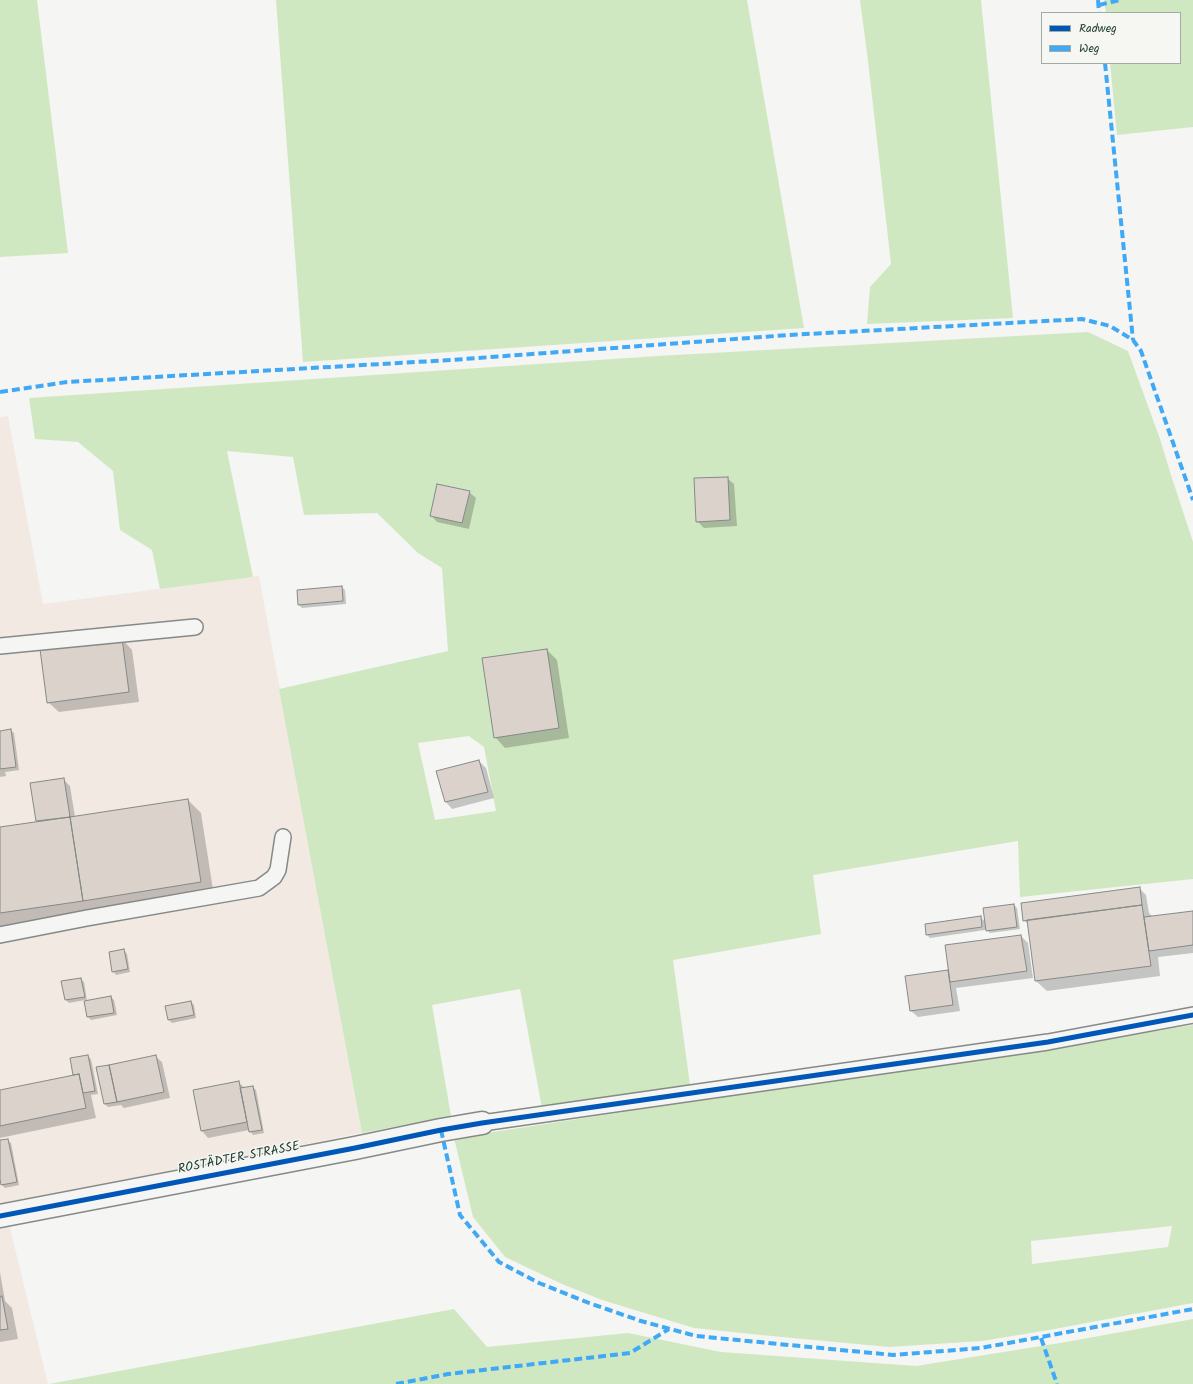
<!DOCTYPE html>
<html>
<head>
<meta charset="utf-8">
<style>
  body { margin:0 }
  #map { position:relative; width:1193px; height:1384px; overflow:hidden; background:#f5f5f3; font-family:Kalam,sans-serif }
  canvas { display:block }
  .legend { position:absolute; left:1041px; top:12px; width:140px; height:52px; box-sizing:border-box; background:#f6f6f2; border:1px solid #a0aca6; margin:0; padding:5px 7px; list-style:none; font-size:12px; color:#1f3d34 }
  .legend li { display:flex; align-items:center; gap:8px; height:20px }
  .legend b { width:20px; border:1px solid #a0aca6 }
</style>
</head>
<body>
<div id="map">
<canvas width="1193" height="1384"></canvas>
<ul class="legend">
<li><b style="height:5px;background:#0057b8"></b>Radweg</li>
<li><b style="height:5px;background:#3fa9f5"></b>Weg</li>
</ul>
</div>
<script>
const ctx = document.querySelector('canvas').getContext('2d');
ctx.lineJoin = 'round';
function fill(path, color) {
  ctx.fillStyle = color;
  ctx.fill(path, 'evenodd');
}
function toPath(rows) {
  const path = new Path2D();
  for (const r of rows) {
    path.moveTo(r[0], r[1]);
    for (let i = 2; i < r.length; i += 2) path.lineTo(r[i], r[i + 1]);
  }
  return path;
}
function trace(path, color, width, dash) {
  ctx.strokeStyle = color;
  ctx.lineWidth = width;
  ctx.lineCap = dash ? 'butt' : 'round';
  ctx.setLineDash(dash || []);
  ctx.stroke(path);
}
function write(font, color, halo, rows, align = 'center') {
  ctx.font = font + ' Kalam,sans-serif';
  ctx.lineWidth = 3;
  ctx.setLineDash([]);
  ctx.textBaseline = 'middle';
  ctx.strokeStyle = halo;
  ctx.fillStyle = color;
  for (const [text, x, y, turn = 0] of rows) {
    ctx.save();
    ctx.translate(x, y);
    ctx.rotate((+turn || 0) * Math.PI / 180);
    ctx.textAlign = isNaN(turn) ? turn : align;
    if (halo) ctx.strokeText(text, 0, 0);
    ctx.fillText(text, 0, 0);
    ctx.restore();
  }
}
const built = toPath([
  [8,416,43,604,259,576,362,1133,4,1203,48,1384,0,1384,0,417]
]);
const green = toPath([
  [0,0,37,0,68,253,0,257],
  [276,0,747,0,804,328,303,362],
  [860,0,981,0,1013,318,867,324,870,287,891,264,868,61],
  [1104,0,1193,0,1193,127,1117,135,1110,63,1180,63,1180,13,1106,13],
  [1088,332,1128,351,1160,439,1170,472,1193,542,1193,879,1020,897,1018,841,813,875,821,934,673,960,690,1085,542,1108,520,989,432,1005,451,1116,362,1133,279,689,448,651,442,568,418,553,377,513,304,515,293,457,227,451,253,577,160,589,152,550,120,530,113,471,78,442,35,439,29,398,658,356],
  [469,736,484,747,496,811,435,820,418,743],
  [1193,1025,1193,1303,1049,1330,982,1341,889,1347,761,1335,694,1328,602,1300,562,1284,505,1257,473,1217,454,1138,891,1071,920,1068,1019,1053],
  [1172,1226,1168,1247,1032,1264,1031,1241],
  [454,1309,487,1347,628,1333,721,1352,916,1366,1066,1342,1193,1319,1193,1384,49,1384]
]);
const shadow = toPath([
  [727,478,734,484,737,526,704,528,697,521],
  [469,492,476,498,469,529,437,522,431,515],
  [342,587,345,590,346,604,302,608,299,605],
  [122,639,132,650,139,702,59,712,48,702],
  [547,650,557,660,569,738,505,748,495,737],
  [10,730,14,733,19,770,5,772,6,776,0,777,0,732],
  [479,761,486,768,494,798,452,809,446,802,438,771],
  [63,779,70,786,75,817,188,800,201,813,214,896,0,928,0,828,38,822,37,821,31,784],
  [1139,888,1146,895,1149,913,1152,916,1193,912,1193,953,1158,957,1160,976,1047,991,1036,981,1029,925,1024,920],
  [1014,905,1017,908,1020,929,990,933,985,928,985,930,930,938,927,935,980,917,986,922,984,909],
  [1021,936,1028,943,1033,978,956,988,960,1011,918,1017,911,1011,906,977,950,971],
  [124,950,127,954,130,972,116,975,113,971],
  [81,979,84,982,87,1001,111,997,114,1000,117,1015,91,1020,88,1017,85,1000,69,1003,66,1000],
  [191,1002,194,1005,196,1018,172,1023,169,1020],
  [88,1056,91,1059,98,1094,91,1095,96,1118,0,1138,0,1091,74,1076,71,1059],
  [155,1056,162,1062,170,1098,124,1108,121,1105,108,1107,105,1104,97,1068],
  [238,1082,245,1088,253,1087,256,1090,264,1133,253,1135,249,1130,208,1138,202,1131,194,1091],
  [7,1140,11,1143,19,1185,5,1188,2,1185,0,1174,0,1141],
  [0,1272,5,1301,12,1308,18,1339,0,1342]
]);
const building = toPath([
  [728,477,730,520,696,522,694,478,728,477],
  [437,484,470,491,462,523,430,516,437,484],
  [342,586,343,601,298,605,297,590,342,586],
  [122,638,129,692,47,703,40,649,122,638],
  [547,649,559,728,494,738,482,658,547,649],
  [11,729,16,767,0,769,0,731,11,729],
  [479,760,488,792,445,802,436,771,479,760],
  [64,778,70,817,36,821,30,783,64,778],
  [188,799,201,882,83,901,70,817,188,799],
  [70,817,83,901,0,913,0,827,70,817],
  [1140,887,1142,905,1023,921,1021,903,1140,887],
  [1014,904,1017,927,986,931,983,908,1014,904],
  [1142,905,1151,966,1035,981,1027,920,1142,905],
  [1193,911,1193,945,1149,951,1144,917,1193,911],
  [981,916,982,927,926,935,925,924,981,916],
  [1021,935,1027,971,950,982,945,945,1021,935],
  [124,949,128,969,112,972,109,952,124,949],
  [948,970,953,1005,910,1011,905,976,948,970],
  [81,978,85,997,65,1000,61,981,81,978],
  [111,996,114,1013,87,1017,84,1001,111,996],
  [191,1001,194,1015,168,1020,165,1006,191,1001],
  [88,1055,95,1091,83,1093,79,1074,73,1075,70,1058,88,1055],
  [156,1055,164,1092,117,1102,109,1065,156,1055],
  [109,1065,117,1102,104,1104,96,1067,109,1065],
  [79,1074,86,1108,0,1126,0,1090,79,1074],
  [239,1081,247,1122,201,1131,193,1090,239,1081],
  [253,1086,262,1130,249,1132,240,1088,253,1086],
  [8,1139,17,1182,1,1185,0,1179,0,1140,8,1139],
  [2,1296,8,1329,0,1330,0,1297,2,1296]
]);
const lane = toPath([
  [0,646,195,627],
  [0,935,87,918,259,888,274,877,278,870,283,837],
  [482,1123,1048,1042,1193,1015]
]);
const street = toPath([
  [0,1216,355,1148,441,1130,482,1123]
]);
const quiet = toPath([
  [1098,0,1099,13],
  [1099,5,1120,0],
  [1105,63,1133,340],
  [0,392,67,382,451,360,789,335,1082,319,1110,326,1133,340,1141,351,1193,500],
  [441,1130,460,1215,499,1262,539,1283,589,1303,641,1321,696,1336,893,1355,981,1348,1193,1309],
  [1041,1338,1057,1384],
  [396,1384,448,1374,630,1353,669,1329]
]);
const cycleway = toPath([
  [0,1216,355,1148,441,1130,482,1123,1048,1042,1193,1015]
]);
const streetNames = [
  ["ROSTÄDTER STRASSE",239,1159,-11]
];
fill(built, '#f2e9e3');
fill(green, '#d0e8c2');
fill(shadow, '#0003');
fill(building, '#dcd2cc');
trace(building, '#858a88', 1);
trace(lane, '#858a88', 18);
trace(street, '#858a88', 25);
trace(lane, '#f5f5f3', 15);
trace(street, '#f5f5f3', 22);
trace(quiet, '#3fa9f5', 4, [8, 4]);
trace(cycleway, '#0057b8', 5);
write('13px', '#1f3d34', '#f6f6f2', streetNames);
</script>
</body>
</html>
